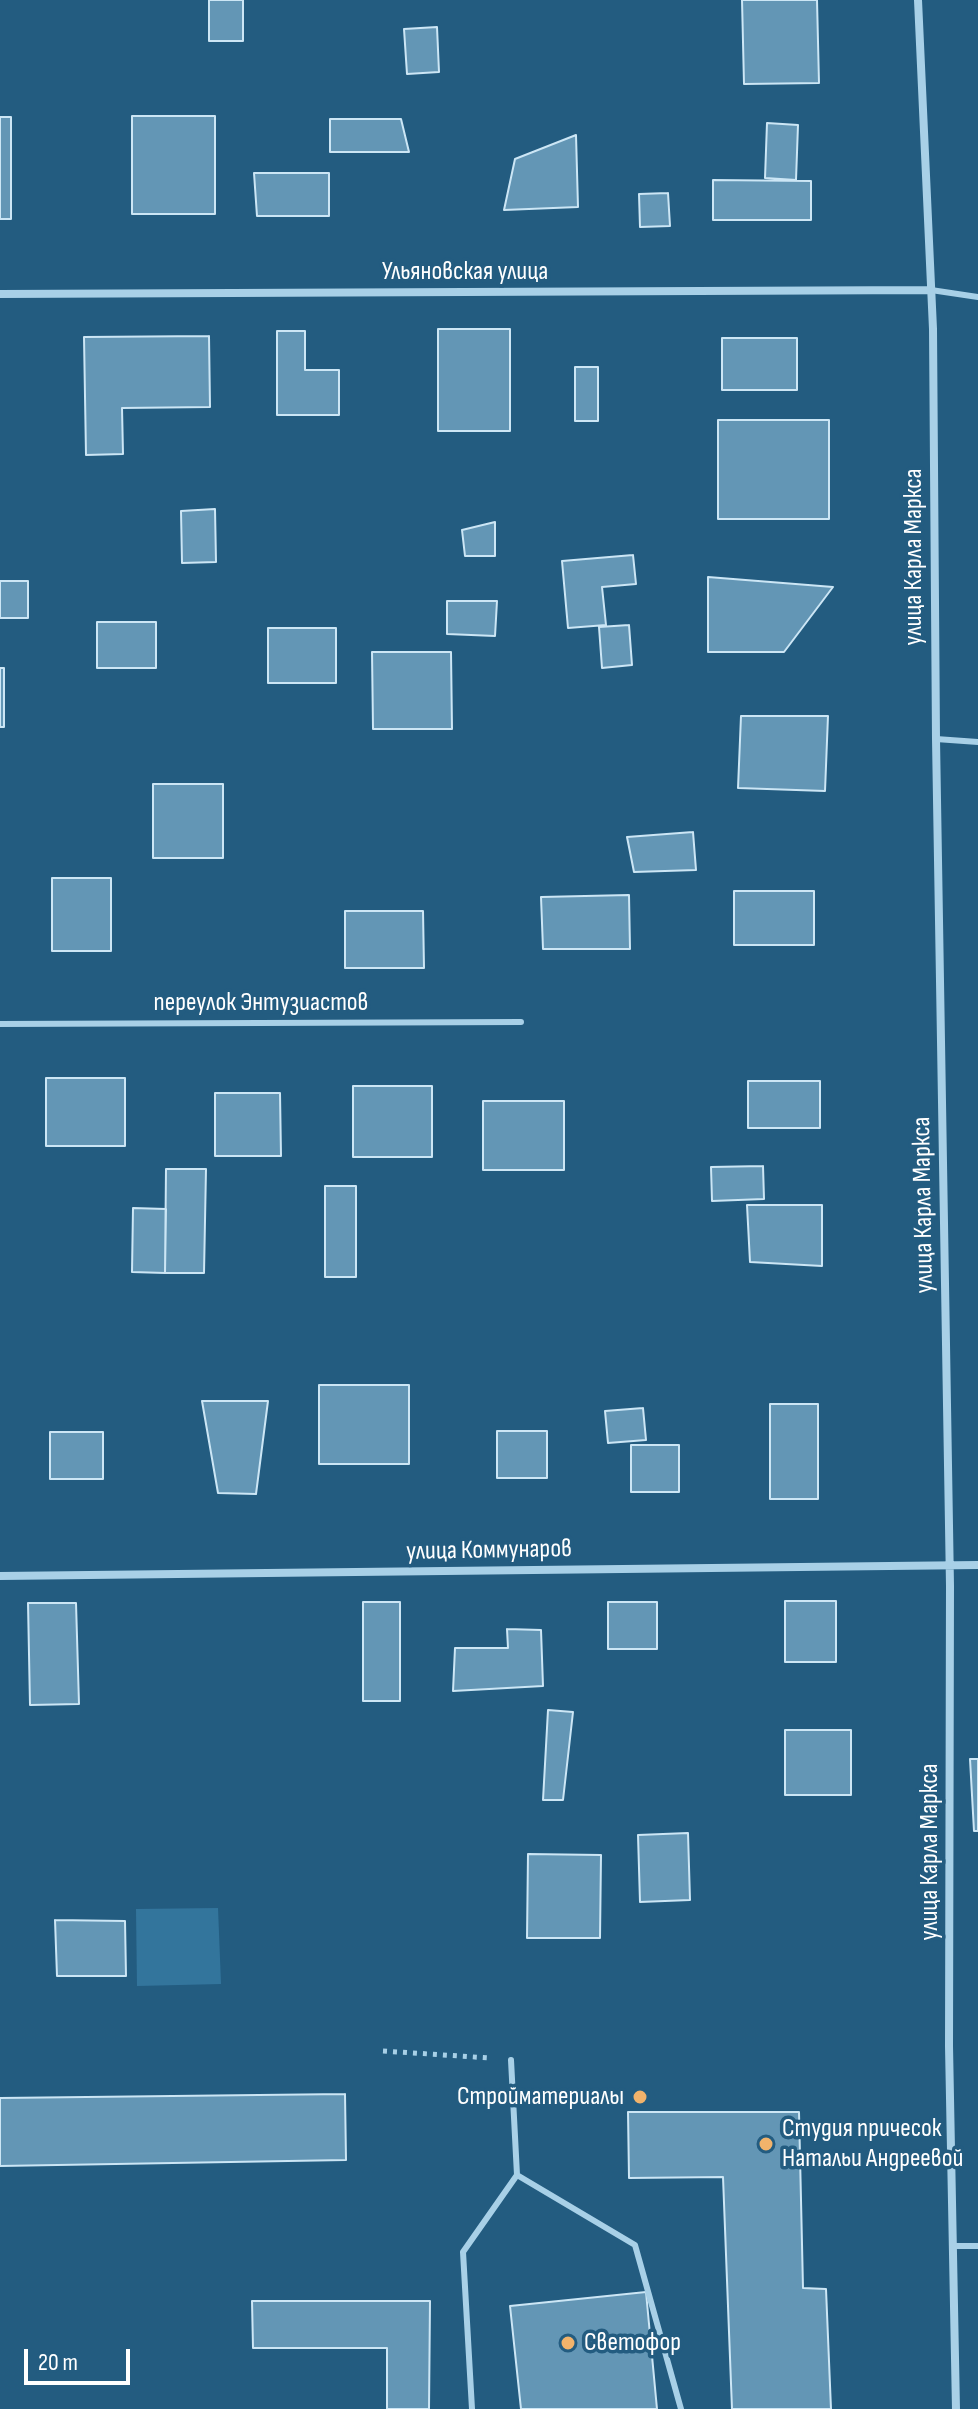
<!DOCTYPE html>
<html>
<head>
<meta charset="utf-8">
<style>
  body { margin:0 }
  #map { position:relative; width:978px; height:2409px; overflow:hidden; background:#235c80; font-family:"Sofia Sans Condensed",sans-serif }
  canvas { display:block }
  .scale { position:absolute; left:24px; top:2349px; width:106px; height:36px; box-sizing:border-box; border:4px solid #fff; border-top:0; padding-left:10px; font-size:24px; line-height:28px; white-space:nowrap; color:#fff; -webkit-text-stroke:6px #235c80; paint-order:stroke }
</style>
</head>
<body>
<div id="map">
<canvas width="978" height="2409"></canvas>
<div class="scale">20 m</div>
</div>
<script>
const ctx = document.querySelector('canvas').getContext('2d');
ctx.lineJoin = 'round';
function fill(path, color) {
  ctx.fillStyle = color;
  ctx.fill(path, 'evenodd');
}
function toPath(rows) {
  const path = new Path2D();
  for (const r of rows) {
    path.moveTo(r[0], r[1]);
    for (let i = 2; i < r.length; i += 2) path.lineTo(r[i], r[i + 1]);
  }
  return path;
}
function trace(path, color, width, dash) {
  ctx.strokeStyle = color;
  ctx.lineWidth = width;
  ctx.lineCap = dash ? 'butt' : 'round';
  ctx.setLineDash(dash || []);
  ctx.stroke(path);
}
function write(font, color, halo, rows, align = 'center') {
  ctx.font = font + ' "Sofia Sans Condensed",sans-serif';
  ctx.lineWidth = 7;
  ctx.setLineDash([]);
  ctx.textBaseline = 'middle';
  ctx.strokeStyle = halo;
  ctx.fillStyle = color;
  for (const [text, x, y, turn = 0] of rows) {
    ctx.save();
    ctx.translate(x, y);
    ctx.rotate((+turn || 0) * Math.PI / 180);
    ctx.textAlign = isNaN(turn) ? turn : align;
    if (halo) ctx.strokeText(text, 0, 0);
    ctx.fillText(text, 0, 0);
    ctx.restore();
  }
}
const green = toPath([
  [218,1908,221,1984,137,1986,136,1909]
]);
const building = toPath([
  [209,0,243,0,243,41,209,41,209,0],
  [742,0,817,0,819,83,744,84,742,0],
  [437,27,439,72,407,74,404,29,437,27],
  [132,116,215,116,215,214,132,214,132,116],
  [0,117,11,117,11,219,0,219,0,117],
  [330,119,401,119,409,152,330,152,330,119],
  [767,123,798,125,796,180,765,178,767,123],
  [576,135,578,207,504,210,515,159,576,135],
  [254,173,329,173,329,216,257,216,254,173],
  [713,180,811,181,811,220,713,220,713,180],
  [668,193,670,226,640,227,639,194,668,193],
  [438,329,510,329,510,431,438,431,438,329],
  [277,331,305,331,305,370,339,370,339,415,277,415,277,331],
  [209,336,210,407,122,408,123,454,86,455,84,337,209,336],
  [722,338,797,338,797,390,722,390,722,338],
  [575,367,598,367,598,421,575,421,575,367],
  [718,420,829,420,829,519,718,519,718,420],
  [215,509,216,562,182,563,181,511,215,509],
  [495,522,495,556,465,556,462,530,495,522],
  [633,555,636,584,602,587,606,625,568,628,562,561,633,555],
  [708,577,833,587,784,652,708,652,708,577],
  [0,581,28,581,28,618,0,618,0,581],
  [447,601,497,601,495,636,447,634,447,601],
  [97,622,156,622,156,668,97,668,97,622],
  [629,625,632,665,602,668,599,627,629,625],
  [268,628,336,628,336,683,268,683,268,628],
  [372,652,451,652,452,729,373,729,372,652],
  [0,668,4,668,4,727,0,727,0,668],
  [741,716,828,716,825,791,738,788,741,716],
  [153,784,223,784,223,858,153,858,153,784],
  [693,832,696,870,634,872,627,837,693,832],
  [52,878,111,878,111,951,52,951,52,878],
  [734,891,814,891,814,945,734,945,734,891],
  [629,895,630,949,543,949,541,897,629,895],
  [345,911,423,911,424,968,345,968,345,911],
  [46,1078,125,1078,125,1146,46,1146,46,1078],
  [748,1081,820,1081,820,1128,748,1128,748,1081],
  [353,1086,432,1086,432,1157,353,1157,353,1086],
  [215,1093,280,1093,281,1156,215,1156,215,1093],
  [483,1101,564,1101,564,1170,483,1170,483,1101],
  [763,1166,764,1199,712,1201,711,1167,763,1166],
  [166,1169,206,1169,204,1273,165,1273,166,1169],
  [325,1186,356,1186,356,1277,325,1277,325,1186],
  [747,1205,822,1205,822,1266,750,1262,747,1205],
  [133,1208,166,1209,165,1273,132,1272,133,1208],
  [319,1385,409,1385,409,1464,319,1464,319,1385],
  [202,1401,268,1401,256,1494,218,1493,202,1401],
  [770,1404,818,1404,818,1499,770,1499,770,1404],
  [643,1408,646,1440,608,1443,605,1411,643,1408],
  [497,1431,547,1431,547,1478,497,1478,497,1431],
  [50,1432,103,1432,103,1479,50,1479,50,1432],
  [631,1445,679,1445,679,1492,631,1492,631,1445],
  [785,1601,836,1601,836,1662,785,1662,785,1601],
  [363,1602,400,1602,400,1701,363,1701,363,1602],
  [608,1602,657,1602,657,1649,608,1649,608,1602],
  [28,1603,76,1603,79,1704,30,1705,28,1603],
  [507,1629,541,1630,543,1686,453,1691,455,1648,508,1648,507,1629],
  [548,1710,573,1712,563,1800,543,1800,548,1710],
  [785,1730,851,1730,851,1795,785,1795,785,1730],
  [970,1759,978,1759,978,1831,974,1831,970,1759],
  [688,1833,690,1900,640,1902,638,1835,688,1833],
  [528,1854,601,1855,600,1938,527,1938,528,1854],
  [55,1920,125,1921,126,1976,57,1976,55,1920],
  [345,2094,346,2160,0,2166,0,2098,345,2094],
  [628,2112,799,2112,803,2288,826,2289,831,2409,732,2409,723,2177,629,2178,628,2112],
  [646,2292,657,2409,521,2409,510,2306,646,2292],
  [252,2301,430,2301,429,2409,387,2409,387,2348,253,2348,252,2301]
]);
const path = toPath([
  [383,2051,490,2058]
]);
const lane = toPath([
  [931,290,978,297],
  [936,739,978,742],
  [0,1024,521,1022],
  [511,2060,517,2175,635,2245,681,2409],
  [954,2246,978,2246],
  [472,2409,463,2252,517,2175]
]);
const street = toPath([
  [918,0,933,329,936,739,950,1586,949,2046,956,2409],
  [0,294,931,290],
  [0,1576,978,1565]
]);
const markers = [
  [640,2097,8,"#f2b36b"],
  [766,2144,8,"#f2b36b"],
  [568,2343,8,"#f2b36b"]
];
const streetNames = [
  ["Ульяновская улица",465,272],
  ["улица Карла Маркса",914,557,-90],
  ["переулок Энтузиастов",261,1003],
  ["улица Карла Маркса",924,1205,-91],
  ["улица Коммунаров",489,1551,-1],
  ["улица Карла Маркса",930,1852,-90]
];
const poiNames = [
  ["Стройматериалы",624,2097,"right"],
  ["Студия причесок",782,2129],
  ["Натальи Андреевой",782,2159],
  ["Светофор",584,2343]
];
fill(green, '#33759c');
fill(building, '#6396b5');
trace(building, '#cce6f5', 2);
trace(path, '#a8d0e7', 5, [4, 6]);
trace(lane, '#a8d0e7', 6);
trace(street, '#a8d0e7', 8);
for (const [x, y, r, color] of markers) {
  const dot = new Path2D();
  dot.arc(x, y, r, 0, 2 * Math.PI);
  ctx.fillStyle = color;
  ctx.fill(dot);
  trace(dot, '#235c80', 3);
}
write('26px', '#fff', '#235c80', streetNames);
write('26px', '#fff', '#235c80', poiNames, 'left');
</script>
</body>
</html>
